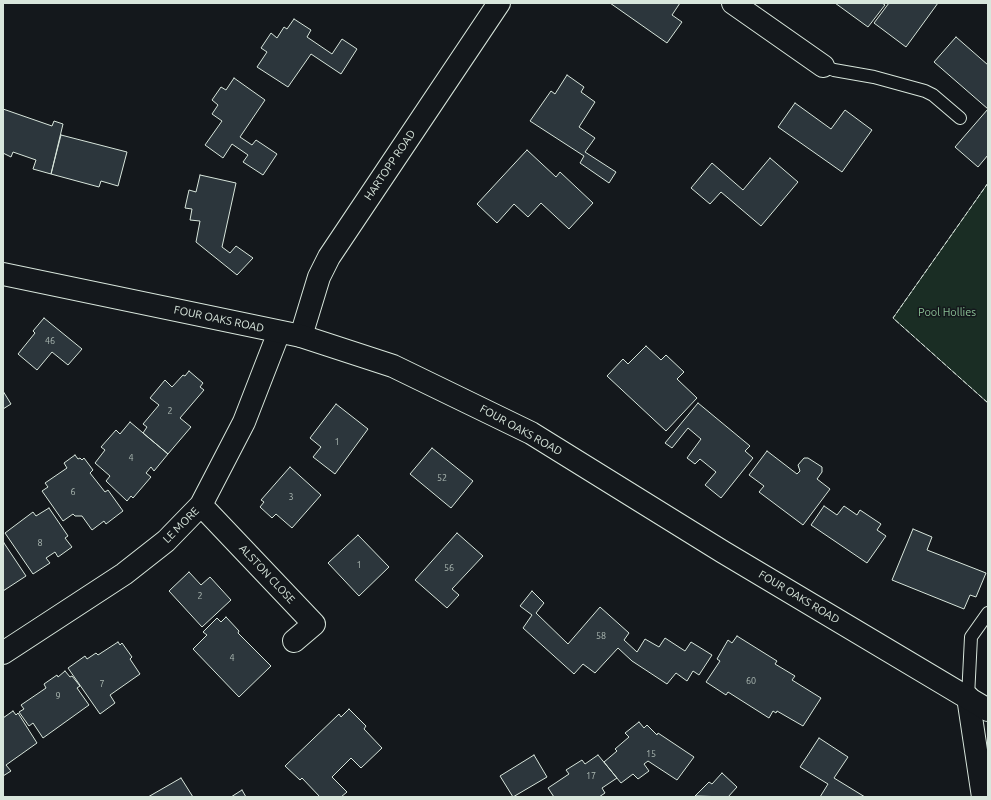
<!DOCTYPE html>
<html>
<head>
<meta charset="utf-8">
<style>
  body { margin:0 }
  #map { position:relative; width:991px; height:800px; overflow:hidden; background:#14181c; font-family:Ubuntu,sans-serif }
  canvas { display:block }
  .frame { position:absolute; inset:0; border:4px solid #d8e6dc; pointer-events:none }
</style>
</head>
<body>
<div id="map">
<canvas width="991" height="800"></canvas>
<div class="frame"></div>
</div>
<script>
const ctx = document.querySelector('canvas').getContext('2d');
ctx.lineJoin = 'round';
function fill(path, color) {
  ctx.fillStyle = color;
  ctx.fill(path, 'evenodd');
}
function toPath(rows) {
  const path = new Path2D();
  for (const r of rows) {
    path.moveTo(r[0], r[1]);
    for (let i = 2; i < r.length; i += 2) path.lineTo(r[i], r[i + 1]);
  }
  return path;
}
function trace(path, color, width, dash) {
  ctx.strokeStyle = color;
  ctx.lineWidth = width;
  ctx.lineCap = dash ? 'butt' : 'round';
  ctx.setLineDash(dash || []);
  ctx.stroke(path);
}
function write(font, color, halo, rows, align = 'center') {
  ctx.font = font + ' Ubuntu,sans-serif';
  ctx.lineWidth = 3;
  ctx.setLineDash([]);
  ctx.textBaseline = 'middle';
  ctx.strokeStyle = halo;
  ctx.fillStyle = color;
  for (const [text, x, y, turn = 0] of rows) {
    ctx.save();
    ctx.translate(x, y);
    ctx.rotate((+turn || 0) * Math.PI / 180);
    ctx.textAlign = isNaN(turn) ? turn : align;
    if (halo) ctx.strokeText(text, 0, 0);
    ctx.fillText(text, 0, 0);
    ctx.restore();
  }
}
const green = toPath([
  [988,183,988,403,893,318,988,183]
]);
const building = toPath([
  [610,3,680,3,672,15,682,22,667,43,610,3],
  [835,3,882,3,885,5,868,27,835,3],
  [889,3,938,3,906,47,874,23,889,3],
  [294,19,311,30,307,37,332,54,342,39,357,49,341,74,311,54,288,87,257,67,267,52,261,48,271,33,277,38,284,27,287,29,294,19],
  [956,37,988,65,988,109,934,62,956,37],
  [567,75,584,87,581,92,595,102,579,127,595,138,585,152,616,172,609,183,580,163,584,156,530,121,551,91,555,94,567,75],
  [234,78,265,100,240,137,252,145,256,140,277,154,263,175,243,162,248,155,232,144,223,158,205,145,222,121,212,114,218,105,212,100,221,87,226,90,234,78],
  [795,103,831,129,845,110,872,130,842,172,778,127,795,103],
  [3,109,52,126,54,121,63,124,51,174,33,169,36,160,13,152,11,157,3,153,3,109],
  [988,109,988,155,978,167,955,147,988,109],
  [61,135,127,152,118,186,101,181,99,187,51,174,61,135],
  [527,150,556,177,560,172,593,203,569,229,541,203,528,217,514,204,497,223,477,204,527,150],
  [770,158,798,182,761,226,721,192,710,204,691,188,712,163,743,190,770,158],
  [200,175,236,183,222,247,230,253,236,246,253,258,237,275,196,242,200,221,190,220,192,209,185,208,189,190,196,192,200,175],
  [44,318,82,349,68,365,52,352,37,370,18,354,35,333,33,331,44,318],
  [646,346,661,360,666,355,684,372,677,379,697,398,666,431,607,376,623,359,628,364,646,346],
  [189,371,203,383,200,387,204,390,180,418,191,427,168,454,143,433,147,427,143,424,159,405,150,398,165,380,172,387,183,375,185,376,189,371],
  [3,391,11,404,3,409,3,391],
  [698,403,750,446,745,451,753,458,721,498,705,485,716,472,700,459,695,464,687,458,701,439,688,428,672,448,665,443,698,403],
  [336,404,368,429,335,474,313,457,321,447,310,438,336,404],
  [130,422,168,454,154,471,151,467,146,473,151,477,133,498,131,496,127,501,106,481,110,476,95,463,105,450,101,447,116,430,120,434,130,422],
  [432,448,473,481,451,508,410,474,432,448],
  [767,451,797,474,800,471,798,465,804,458,808,458,822,467,822,472,817,479,830,489,803,525,759,492,764,486,749,475,767,451],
  [75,455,78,459,80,458,82,460,84,458,93,470,90,473,105,492,108,490,123,511,106,524,104,521,92,530,82,516,75,516,73,514,63,521,42,491,48,487,45,483,67,468,64,463,75,455],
  [290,467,321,495,292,528,276,514,272,518,260,507,264,502,261,500,290,467],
  [824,506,837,515,844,506,857,515,860,510,881,524,877,530,886,536,867,563,811,525,824,506],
  [49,508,68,536,65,538,72,547,58,557,55,552,46,558,50,563,33,574,5,533,33,512,36,516,49,508],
  [913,529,932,537,927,550,986,573,976,597,970,595,964,609,892,580,913,529],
  [457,533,483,556,452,589,459,595,447,608,415,580,457,533],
  [358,535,389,567,359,596,328,563,358,535],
  [4,543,26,576,3,591,3,544,4,543],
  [189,572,201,585,210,577,231,600,202,627,169,591,189,572],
  [532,591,544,603,536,613,568,644,600,607,629,633,624,640,637,652,645,639,659,647,665,638,685,651,691,642,712,655,699,675,693,671,687,681,676,673,667,684,632,661,618,648,595,673,583,664,574,674,523,628,532,615,520,606,532,591],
  [226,617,239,631,238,633,271,666,239,697,193,649,207,635,203,632,217,618,221,622,226,617],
  [737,636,777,661,775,664,795,676,792,680,821,698,803,726,777,711,776,713,773,711,769,718,728,692,726,695,706,682,720,661,717,659,728,640,732,643,737,636],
  [118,642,120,645,122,643,132,657,130,659,140,674,110,695,115,703,100,714,68,668,85,656,87,659,96,653,98,655,118,642],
  [65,671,70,677,72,676,80,686,77,688,89,705,43,738,33,723,29,726,19,712,24,709,21,705,46,688,44,684,57,675,58,677,65,671],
  [349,709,366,726,364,729,382,748,361,768,351,758,332,777,347,792,341,797,320,797,302,778,300,780,285,766,339,714,341,717,349,709],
  [13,711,16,715,18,713,37,743,6,765,11,771,3,776,3,718,13,711],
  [639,722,644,728,647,725,657,735,658,733,694,757,677,780,648,761,644,764,649,771,638,779,633,774,621,783,604,762,617,751,615,749,629,737,625,733,639,722],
  [819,738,848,757,834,778,865,797,820,797,828,784,800,767,819,738],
  [534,755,547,777,513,797,500,776,534,755],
  [598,755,617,778,602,788,605,793,599,797,554,797,548,788,569,774,566,770,582,760,585,764,598,755],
  [722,773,737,787,728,797,695,796,709,782,712,784,722,773],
  [181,778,193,797,148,797,181,778],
  [242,790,246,797,231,797,242,790]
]);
const lane = toPath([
  [823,66,834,70,874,77,925,91,933,95,960,118],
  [968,697,971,637,988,613]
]);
const street = toPath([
  [733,3,823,66],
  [301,336,319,277,329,257,499,3],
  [201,505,314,624,294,641],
  [3,653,124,574,166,541,201,505,244,422,279,332],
  [968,697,983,797]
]);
const primary = toPath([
  [3,274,301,336,393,366,531,433,723,552,988,710]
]);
const fence = toPath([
  [988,183,893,318,988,403]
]);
const numberNames = [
  ["46",50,341],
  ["2",170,411],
  ["1",337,442],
  ["4",131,458],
  ["52",442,478],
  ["6",73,492],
  ["3",291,497],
  ["8",40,543],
  ["1",359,565],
  ["56",449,568],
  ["2",200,596],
  ["58",601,636],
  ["4",232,658],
  ["60",751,681],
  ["7",102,684],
  ["9",58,696],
  ["15",651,754],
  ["17",591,776]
];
const streetNames = [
  ["HARTOPP ROAD",390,165,-56],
  ["FOUR OAKS ROAD",219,319,12],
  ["FOUR OAKS ROAD",521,430,29],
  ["LE MORE",181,525,-45],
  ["ALSTON CLOSE",267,574,47],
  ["FOUR OAKS ROAD",799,597,31]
];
const parkNames = [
  ["Pool Hollies",947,312]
];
fill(green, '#1a2d24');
trace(green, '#939e99', 1);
fill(building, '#2c363c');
trace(building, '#d8e6dc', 1);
trace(lane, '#d8e6dc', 14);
trace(street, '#d8e6dc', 24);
trace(primary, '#d8e6dc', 24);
trace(lane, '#14181c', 12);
trace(street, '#14181c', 22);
trace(primary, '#14181c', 22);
trace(fence, '#d8e6dc', 1, [5, 2]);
write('9px', '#adbab4', null, numberNames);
write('11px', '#d8e6dc', '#14181c', streetNames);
write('11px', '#8ac095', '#14181c', parkNames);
</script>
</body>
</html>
